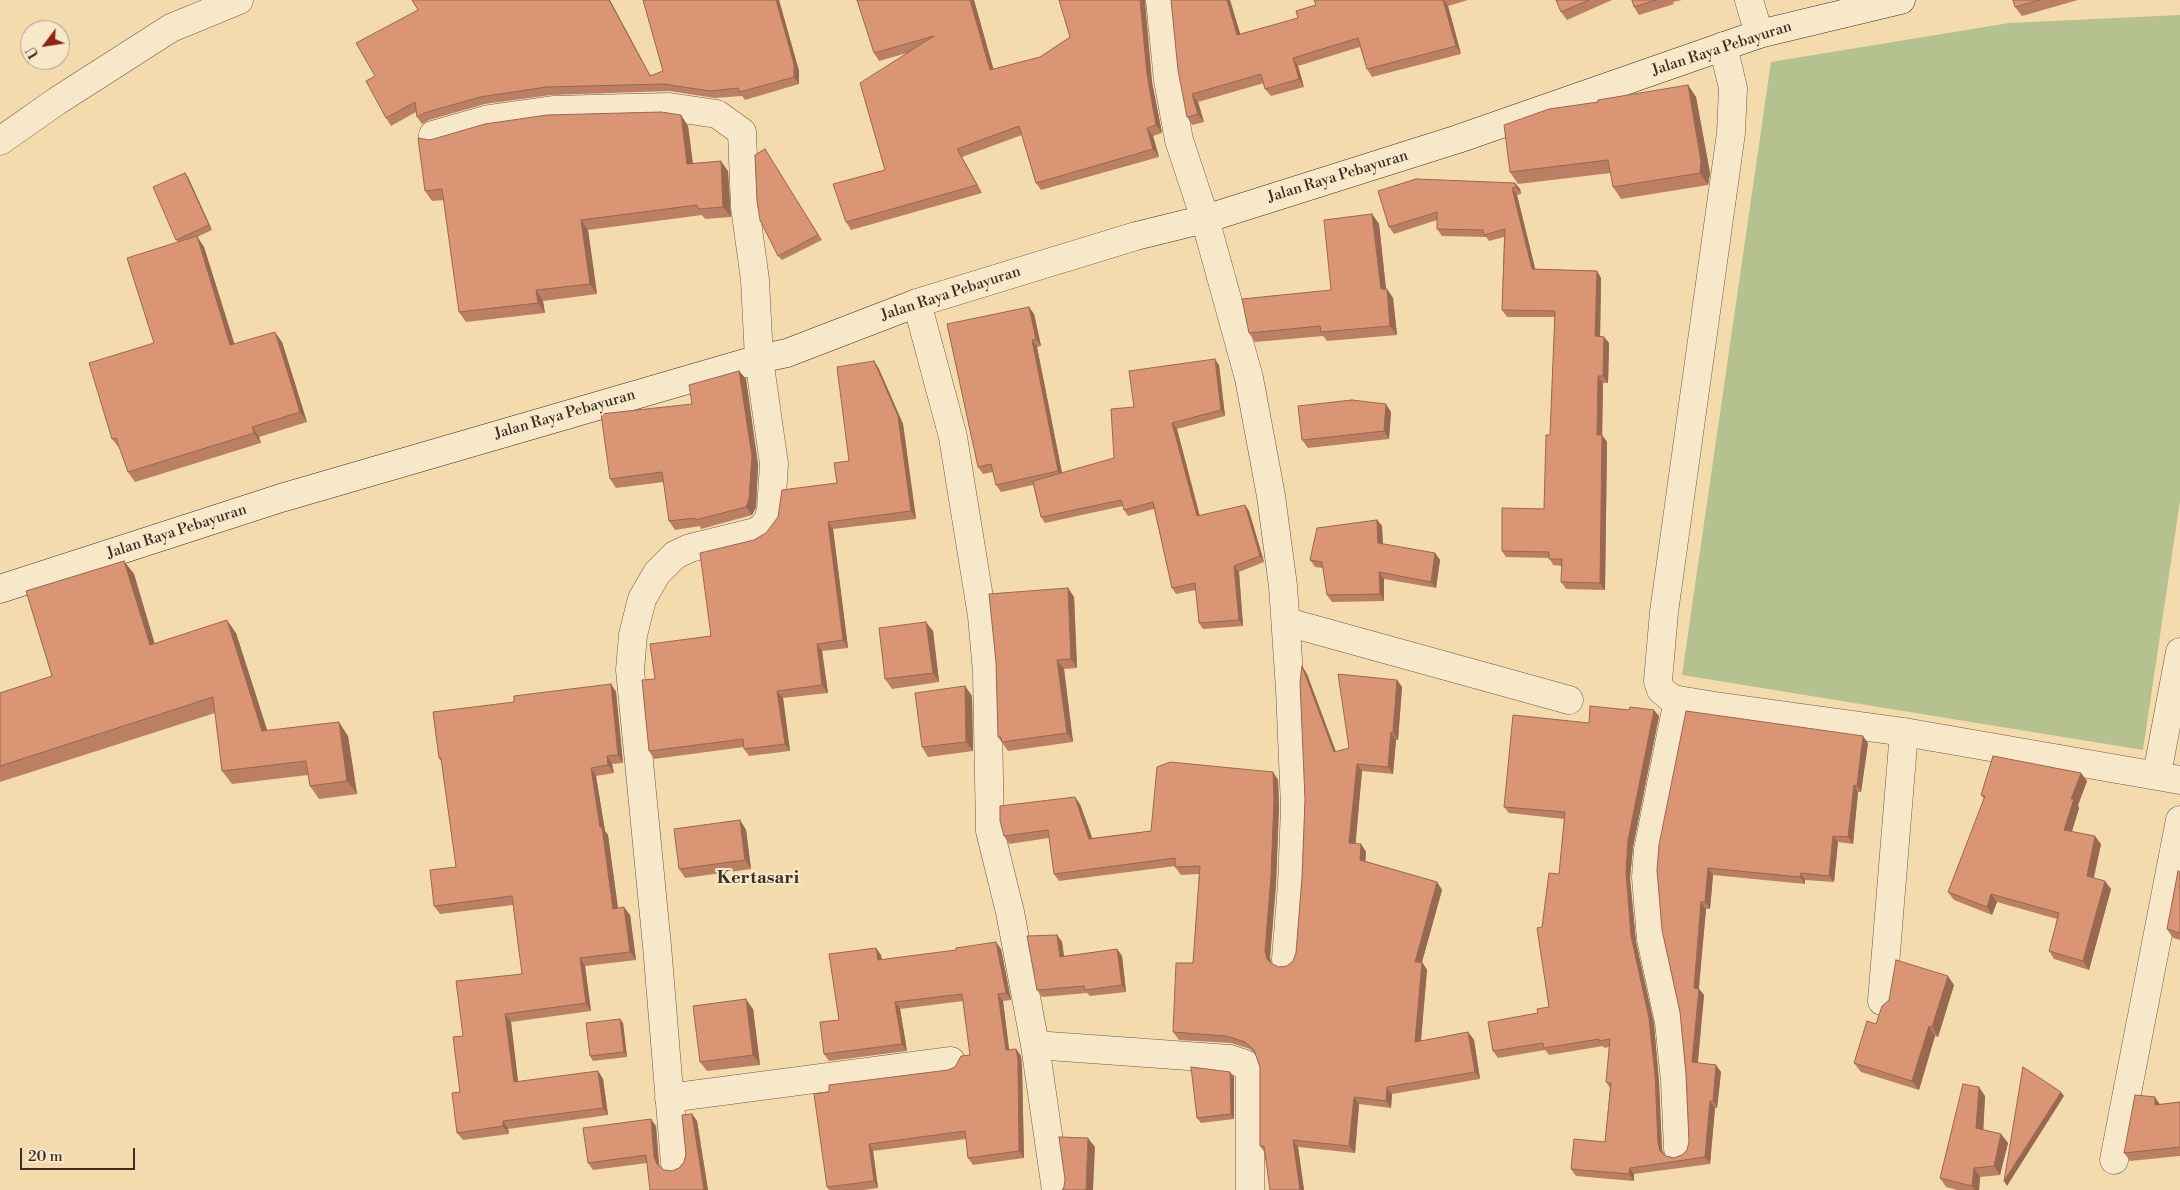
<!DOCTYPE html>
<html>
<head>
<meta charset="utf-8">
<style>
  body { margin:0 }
  #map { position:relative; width:2180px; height:1190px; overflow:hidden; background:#f4dbad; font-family:"Libre Bodoni",serif }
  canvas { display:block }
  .north { position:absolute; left:20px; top:20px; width:50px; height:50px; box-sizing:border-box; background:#f8e8ca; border:1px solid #ad9d87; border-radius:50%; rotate:239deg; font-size:14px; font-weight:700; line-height:20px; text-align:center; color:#3d2d23 }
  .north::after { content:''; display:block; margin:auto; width:18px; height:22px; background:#8f2418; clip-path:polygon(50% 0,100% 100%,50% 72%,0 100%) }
  .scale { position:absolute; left:20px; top:1148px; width:115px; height:22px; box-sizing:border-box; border:2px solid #3d2d23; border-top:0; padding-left:6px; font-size:15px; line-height:18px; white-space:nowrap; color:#3d2d23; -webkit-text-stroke:4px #f8e8ca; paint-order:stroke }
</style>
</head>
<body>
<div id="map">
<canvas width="2180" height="1190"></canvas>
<div class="north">U</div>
<div class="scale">20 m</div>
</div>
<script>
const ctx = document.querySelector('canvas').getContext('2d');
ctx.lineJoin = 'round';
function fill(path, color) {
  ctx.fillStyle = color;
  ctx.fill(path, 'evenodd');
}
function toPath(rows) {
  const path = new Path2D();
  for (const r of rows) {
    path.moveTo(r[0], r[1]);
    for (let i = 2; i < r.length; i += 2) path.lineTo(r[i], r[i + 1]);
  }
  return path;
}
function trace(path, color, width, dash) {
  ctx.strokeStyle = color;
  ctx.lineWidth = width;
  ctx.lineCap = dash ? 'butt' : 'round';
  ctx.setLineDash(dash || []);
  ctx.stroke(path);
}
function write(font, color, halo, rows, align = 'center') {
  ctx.font = font + ' "Libre Bodoni",serif';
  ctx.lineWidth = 4;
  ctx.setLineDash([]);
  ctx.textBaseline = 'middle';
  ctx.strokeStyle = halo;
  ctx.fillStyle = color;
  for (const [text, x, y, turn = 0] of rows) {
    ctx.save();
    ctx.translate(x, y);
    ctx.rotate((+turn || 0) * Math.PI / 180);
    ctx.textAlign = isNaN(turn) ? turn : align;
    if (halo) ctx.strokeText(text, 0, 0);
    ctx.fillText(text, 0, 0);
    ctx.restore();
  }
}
const green = toPath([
  [2180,15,2180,501,2143,750,1682,675,1771,62,2009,23]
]);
const street = toPath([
  [1160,0,1168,80,1179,140,1205,219,1249,378,1271,496,1283,586,1290,689,1295,807,1292,885,1286,959],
  [1749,0,1759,34],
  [1723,46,1733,88,1731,133,1664,612,1658,681,1661,690,1671,698,1678,700,1715,706,1904,732,2180,780],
  [433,135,489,119,553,110,669,107,717,114,742,132,745,207,755,280,759,359,774,464,771,510,768,520,763,527,755,532,690,548,675,555,657,573,642,599,633,635,630,670,657,946,675,1163],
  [0,141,57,101,171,28,239,0],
  [917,303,953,437,982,616,987,672,990,831,1010,912,1035,1045,1056,1190],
  [1287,622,1569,700],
  [2157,774,2180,652],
  [1882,1001,1904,732],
  [1035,1045,1230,1059,1245,1064,1250,1075,1250,1190],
  [669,1098,951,1061],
  [1678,1149,1675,1081,1669,1022,1651,939,1646,877,1648,850,1678,700],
  [2114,1160,2180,820]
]);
const secondary = toPath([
  [0,589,281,498,759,359,787,353,917,303,1136,236,1205,219,1458,139,1759,34,1901,0]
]);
const wall = toPath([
  [643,0,779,0,799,71,799,84,745,100,742,96,715,98,669,91,551,95,485,104,429,120,422,124,417,117,416,112,391,126,386,118,375,76,651,76,663,71],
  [974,0,993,69,1040,57,1070,37,1144,2,1152,82,1162,133,1153,136,1159,157,1041,190,1036,183,1022,135,962,157,982,193,851,230,846,222,885,170,907,53,879,61,874,53],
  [1171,0,1230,0,1240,34,1298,18,1316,5,1314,0,1468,0,1448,6,1461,54,1372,77,1367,69,1360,47,1298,66,1304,87,1271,96,1265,89,1264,83,1198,102,1204,122,1192,125,1187,117],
  [1556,0,1612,0,1567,20,1561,12],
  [1632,0,1682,0,1673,2,1674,4,1639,15,1634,7],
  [2013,0,2078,0,2022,16,2015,7],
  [1688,85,1696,97,1710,173,1708,185,1621,199,1613,187,1611,173,1518,184,1510,172,1598,102],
  [688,126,693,163,728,171,731,217,705,219,702,215,588,230,597,294,543,301,545,313,466,322,459,312,444,200,432,201,425,191,430,140],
  [765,149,822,240,782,260,778,256],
  [185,173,188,177,212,230,197,237,204,247,234,344,282,342,307,422,259,437,261,443,135,482,128,472,120,449,112,439,154,343,178,242,176,240],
  [1515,183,1520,189,1521,194,1517,195,1535,269,1597,271,1601,278,1600,336,1604,337,1609,343,1608,383,1603,383,1602,435,1607,442,1605,590,1566,589,1561,582,1562,566,1553,565,1549,558,1506,557,1502,551,1544,509,1550,435,1555,317,1507,317,1502,310,1504,237,1489,241,1486,237,1442,236,1437,229,1437,220,1394,234,1389,227],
  [1372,214,1379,224,1386,289,1387,289,1393,298,1397,335,1327,341,1323,336,1255,342,1249,333,1331,290],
  [1029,307,1034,314,1041,346,1037,347,1062,473,1114,458,1134,407,1219,365,1225,416,1177,429,1200,516,1245,505,1249,511,1264,562,1239,572,1243,626,1203,629,1199,623,1196,590,1176,594,1172,588,1154,509,1128,516,1124,510,1123,506,1045,523,1041,517,1033,485,1001,492,996,485,993,472,983,474,978,467],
  [874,361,879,369,903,424,916,519,833,529,848,648,822,651,828,693,783,698,790,751,749,756,744,749,744,747,654,759,649,751,655,679,711,636,754,540,766,533,837,483,849,461],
  [739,371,746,379,758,465,756,507,752,515,701,529,700,526,675,530,669,521,664,482,616,488,610,479,692,404],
  [1391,412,1389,439,1308,448,1302,440],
  [1377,520,1382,526,1383,544,1435,553,1440,560,1436,588,1384,579,1384,601,1332,602,1327,595,1323,568,1315,567,1310,560],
  [124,561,134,574,154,643,236,633,267,731,348,736,357,794,319,799,310,786,308,775,232,784,222,771,215,713,0,782,0,693,52,676],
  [1068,588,1074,597,1077,668,1064,669,1073,742,1008,751,998,737],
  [933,631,939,682,892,689,885,679],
  [1302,666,1307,674,1336,752,1349,748,1397,680,1402,687,1398,740,1396,740,1393,774,1362,771,1355,844,1361,844,1366,852,1365,861,1437,882,1442,890,1422,962,1427,970,1421,1041,1468,1032,1474,1040,1480,1079,1392,1094,1391,1108,1359,1104,1355,1153,1298,1147,1304,1190,1270,1190,1265,1153,1260,1146,1260,1067,1255,1054,1250,1049,1231,1043,1179,1040,1173,1032,1193,963,1199,874,1181,875,1175,867,1175,866,1059,881,1054,874,1049,838,1009,844,1004,836,1080,804,1092,838,1151,831,1273,772,1278,780,1279,807,1276,884,1270,958,1272,964,1279,967,1287,966,1293,961,1296,953,1302,878,1305,799],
  [611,684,616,692,623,763,612,764,614,773,596,776,605,831,608,835,618,908,630,915,636,960,585,966,591,1011,511,1022,518,1082,598,1071,603,1079,608,1115,508,1129,509,1134,463,1140,457,1133,463,1036,522,974,513,905,440,914,434,906,456,867,442,762,439,758,514,702],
  [965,686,972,696,973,751,928,757,922,747],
  [1659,716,1633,847,1630,878,1636,942,1654,1024,1659,1082,1662,1150,1664,1154,1666,1156,1674,1158,1682,1155,1687,1150,1689,1142,1686,1074,1680,1012,1657,870,1868,743,1861,792,1858,792,1853,844,1838,842,1834,882,1805,880,1805,884,1713,875,1710,909,1706,909,1699,989,1704,995,1698,1063,1716,1065,1721,1072,1717,1108,1715,1108,1710,1164,1634,1174,1634,1181,1576,1176,1571,1169,1605,1142,1610,1088,1606,1082,1609,1047,1604,1048,1603,1046,1549,1055,1545,1050,1498,1058,1493,1051,1538,1013,1549,1007,1542,927,1559,874,1564,819,1509,813,1504,807],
  [2081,773,2087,781,2078,805,2079,808,2072,831,2101,844,2094,878,2111,889,2089,970,2054,959,2049,951,2057,919,1997,902,1992,915,1954,900,1948,892,1984,799,1981,795],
  [740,820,746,830,751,869,685,878,679,869],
  [2180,872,2180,940,2173,938,2167,929],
  [1057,935,1062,942,1064,956,1117,949,1122,956,1126,992,1090,996,1087,993,1042,997,1037,990],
  [876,948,881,955,882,960,1001,949,1011,1000,1003,1001,1009,1050,1016,1049,1021,1056,1022,1067,1024,1158,973,1165,968,1158,966,1139,873,1151,878,1188,863,1190,829,1190,827,1187,829,1092,948,1070,955,1067,970,1055,963,1001,900,1009,907,1051,829,1061,824,1054,839,1020],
  [1954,985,1938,1037,1935,1036,1919,1090,1861,1072,1854,1063,1876,1024],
  [753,1009,760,1065,707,1071,700,1062],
  [623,1023,627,1057,593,1061,590,1056],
  [1234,1077,1234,1119,1201,1123,1197,1118],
  [1985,1096,1983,1130,2001,1134,2008,1143,2000,1175,1980,1177,1979,1190,1957,1190,1946,1187,1940,1178],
  [2180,1102,2180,1156,2130,1161,2124,1153,2160,1104],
  [692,1114,697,1121,708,1190,647,1163,593,1170,588,1163,656,1126,659,1164,660,1167,664,1170,672,1171,679,1168,684,1162]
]);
const shadedWall = toPath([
  [609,0,610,0,655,84,650,76],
  [776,0,779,0,799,71,799,84,794,77],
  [970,0,974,0,996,78,990,70],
  [1140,0,1145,0,1152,82,1162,133,1156,125,1147,74],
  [1227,0,1230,0,1243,43,1237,35],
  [1443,0,1444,0,1448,6,1461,54,1456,46],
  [1293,58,1298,66,1304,87,1299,79],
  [1688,85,1696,97,1710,173,1708,185,1700,173],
  [1192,94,1198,102,1204,122,1198,114],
  [681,115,688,126,694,174,687,164],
  [1147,128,1153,136,1159,157,1153,149],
  [957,149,962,157,982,193,977,185],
  [721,161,728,171,731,217,723,207],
  [185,173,188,177,212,230,209,225],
  [1515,183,1520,189,1521,194,1516,187],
  [1512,188,1517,195,1537,276,1532,269],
  [1372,214,1379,224,1387,298,1381,289],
  [581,220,588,230,597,294,590,284],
  [197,236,204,247,238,355,230,345],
  [1597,271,1601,278,1600,343,1595,336],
  [1387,289,1393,298,1397,335,1390,326],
  [536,290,543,301,545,313,538,303],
  [1029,307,1034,314,1041,346,1036,339],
  [275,332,282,342,307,422,300,412],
  [1604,337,1609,343,1608,383,1603,376],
  [1032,340,1037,347,1063,478,1058,471],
  [1215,359,1219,365,1225,416,1221,410],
  [874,361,879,369,903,424,916,519,911,511],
  [739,371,746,379,758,465,756,507,752,515,746,507],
  [1598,376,1603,383,1602,442,1597,435],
  [1386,404,1391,412,1389,439,1384,431],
  [1172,423,1177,429,1201,522,1197,516],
  [252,427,259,437,261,443,254,433],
  [1602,435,1607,442,1605,590,1600,583],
  [1245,505,1249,511,1264,562,1260,556],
  [1377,520,1382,526,1383,550,1378,543],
  [828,522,833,529,848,648,843,640],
  [1435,553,1440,560,1436,588,1431,582],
  [124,561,134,574,159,658,150,645],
  [1234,566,1239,572,1243,626,1239,620],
  [1379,572,1384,579,1384,601,1380,594],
  [1068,588,1074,597,1077,668,1071,659],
  [227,620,236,633,272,745,262,731],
  [926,622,933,631,939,682,933,673],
  [817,644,822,651,828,693,822,685],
  [1057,660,1064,669,1073,742,1067,733],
  [1302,666,1307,674,1339,760,1334,752],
  [1397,680,1402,687,1398,740,1393,732],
  [611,684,616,692,623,763,618,755],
  [965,686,972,696,973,751,966,742],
  [777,691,783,698,790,751,785,744],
  [1654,710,1659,716,1633,847,1630,878,1636,942,1654,1024,1659,1082,1662,1150,1665,1158,1660,1151,1658,1143,1631,936,1626,872,1628,840],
  [339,722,348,736,357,794,347,781],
  [1391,732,1396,740,1393,774,1388,767],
  [1863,736,1868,743,1861,792,1857,786],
  [607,756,612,764,614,773,608,765],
  [1357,764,1362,771,1355,851,1349,843],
  [591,768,596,776,605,831,608,835,619,916,613,909],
  [1273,772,1278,780,1279,807,1276,884,1270,958,1272,966,1267,959,1265,951],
  [2081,773,2087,781,2078,805,2079,808,2070,838,2064,830,2071,799],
  [1854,785,1858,792,1853,844,1848,837],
  [1075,797,1080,804,1095,846,1089,839],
  [740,820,746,830,751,869,745,860],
  [1833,836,1838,842,1834,882,1829,876],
  [2095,836,2101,844,2092,884,2087,876],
  [1361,844,1366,852,1365,867,1360,860],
  [1708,868,1713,875,1710,909,1705,902],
  [1801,873,1805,880,1805,884,1800,877],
  [2105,881,2111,889,2089,970,2083,961],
  [1437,882,1442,890,1420,969,1415,962],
  [1991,894,1997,902,1992,915,1987,907],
  [1701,902,1706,909,1698,995,1694,988],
  [624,907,630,915,636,960,630,952],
  [1057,935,1062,942,1065,964,1060,957],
  [996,942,1001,949,1011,1000,1006,993],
  [876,948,881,955,883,967,878,960],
  [1117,949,1122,956,1126,992,1122,985],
  [580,958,585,966,591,1011,586,1003],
  [1422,962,1427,970,1420,1050,1415,1042],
  [1948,976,1954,985,1938,1037,1932,1027],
  [1699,989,1704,995,1697,1069,1692,1062],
  [998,994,1003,1001,1010,1056,1006,1050],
  [746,999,753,1009,760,1065,753,1055],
  [895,1002,900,1009,907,1051,902,1044],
  [505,1014,511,1022,519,1090,514,1082],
  [620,1019,623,1023,627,1057,624,1052],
  [1929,1026,1935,1036,1919,1090,1912,1081],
  [1468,1032,1474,1040,1480,1079,1475,1072],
  [1016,1049,1021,1056,1022,1067,1024,1158,1019,1151],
  [1716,1065,1721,1072,1717,1108,1713,1101],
  [598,1071,603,1079,608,1115,603,1108],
  [1230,1072,1234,1077,1234,1119,1231,1114],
  [1387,1087,1392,1094,1391,1108,1386,1101],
  [1979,1087,1985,1096,1983,1137,1976,1128],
  [2061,1092,2064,1096,2007,1186,2004,1181],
  [1354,1097,1359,1104,1355,1153,1349,1146],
  [2155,1097,2161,1106,2155,1105],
  [1710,1101,1715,1108,1710,1164,1705,1157],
  [692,1114,697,1121,708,1190,704,1190],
  [651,1119,656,1126,659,1164,662,1171,657,1164,654,1157],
  [503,1121,508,1129,509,1134,503,1126],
  [2001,1134,2008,1143,2000,1175,1994,1166],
  [1088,1138,1095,1147,1093,1190,1086,1190],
  [1293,1140,1298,1147,1304,1190,1300,1190],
  [869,1144,873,1151,878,1188,874,1181],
  [1630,1168,1634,1174,1634,1181,1629,1174],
  [1974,1168,1980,1177,1979,1190,1975,1190,1972,1186]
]);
const building = toPath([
  [412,0,609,0,650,76,663,71,643,0,776,0,794,64,794,77,740,92,738,88,710,91,664,84,546,87,480,97,424,113,417,117,415,102,386,118,366,81,375,76,356,43,418,10,412,0],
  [857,0,970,0,990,70,1040,57,1070,37,1059,0,1140,0,1147,74,1156,125,1147,128,1153,149,1036,183,1019,126,957,149,977,185,846,222,833,184,885,170,860,83,934,36,874,53,857,0],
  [1171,0,1227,0,1237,35,1298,18,1296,11,1316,5,1314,0,1443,0,1456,46,1367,69,1358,38,1293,58,1299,79,1265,89,1261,74,1192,94,1198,114,1187,117,1178,70,1171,0],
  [1556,0,1589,0,1561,12,1556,0],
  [1632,0,1656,0,1634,7,1632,0],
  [2013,0,2040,0,2015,7,2013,0],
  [1688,85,1701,161,1700,173,1613,187,1608,160,1510,172,1504,125,1549,109,1598,102,1598,100,1688,85],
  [661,112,681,115,687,164,721,161,723,207,698,209,697,205,581,220,590,284,536,290,538,303,459,312,442,189,425,191,418,138,430,140,485,124,547,115,661,112],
  [765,149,818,235,778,256,760,220,757,201,755,155,765,149],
  [185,173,209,225,176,240,153,187,185,173],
  [1416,179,1515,183,1516,187,1512,188,1532,269,1597,271,1595,336,1604,337,1603,376,1598,376,1597,435,1602,435,1600,583,1561,582,1562,559,1549,559,1549,552,1502,551,1502,508,1544,509,1546,435,1550,435,1555,311,1502,310,1505,229,1484,235,1483,230,1437,229,1437,212,1389,227,1378,191,1416,179],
  [1372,214,1381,289,1387,289,1390,326,1321,332,1320,326,1249,333,1242,299,1331,290,1324,220,1372,214],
  [197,236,230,345,275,332,300,412,252,427,254,433,128,472,116,438,112,439,89,363,154,343,127,258,197,236],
  [1029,307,1036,339,1032,340,1058,471,996,485,991,464,978,467,947,324,1029,307],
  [1215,359,1221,410,1172,423,1197,516,1245,505,1260,556,1234,566,1239,620,1199,623,1195,583,1172,588,1153,502,1124,510,1121,500,1041,517,1033,481,1114,458,1111,409,1134,407,1129,371,1215,359],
  [874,361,898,416,911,511,828,522,843,640,817,644,822,685,777,691,785,744,744,749,743,739,649,751,642,680,655,679,650,644,711,636,700,553,754,540,766,533,778,517,782,490,837,483,834,463,849,461,837,367,874,361],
  [739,371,752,456,749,499,746,507,695,520,695,518,669,521,662,472,610,479,601,414,692,404,689,385,739,371],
  [1352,400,1386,404,1384,431,1302,440,1298,406,1352,400],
  [1377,520,1378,543,1435,553,1431,582,1379,572,1380,594,1327,595,1322,562,1310,560,1317,528,1377,520],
  [124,561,150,645,227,620,262,731,339,722,347,781,310,786,306,761,222,771,213,697,0,766,0,693,52,676,26,591,124,561],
  [1068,588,1071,659,1057,660,1067,733,1002,742,1001,737,998,737,996,662,989,594,1068,588],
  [926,622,933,673,885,679,879,628,926,622],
  [1302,666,1334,752,1349,748,1338,674,1397,680,1393,732,1391,732,1388,767,1357,764,1349,843,1361,844,1360,860,1437,882,1415,962,1422,962,1415,1042,1468,1032,1475,1072,1387,1087,1386,1101,1354,1097,1349,1146,1293,1140,1300,1190,1270,1190,1264,1146,1260,1146,1260,1067,1254,1050,1245,1042,1226,1036,1173,1032,1176,963,1193,963,1200,866,1175,867,1175,858,1054,874,1048,830,1004,836,1000,821,1000,806,1075,797,1089,839,1151,831,1157,767,1170,762,1273,772,1274,799,1271,876,1265,951,1267,959,1272,964,1279,967,1287,966,1293,961,1296,953,1302,878,1305,799,1300,682,1302,666],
  [611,684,618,755,607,756,608,765,591,768,600,827,602,827,613,909,624,907,630,952,580,958,586,1003,505,1014,514,1082,598,1071,603,1108,503,1121,503,1126,457,1133,452,1093,460,1092,453,1037,463,1036,456,981,522,974,512,896,434,906,430,870,456,867,441,758,439,758,433,712,514,702,514,696,611,684],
  [965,686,966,742,922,747,915,693,965,686],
  [1590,706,1629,710,1630,707,1654,710,1628,840,1626,872,1631,936,1649,1018,1655,1075,1658,1143,1660,1151,1666,1156,1674,1158,1682,1155,1687,1150,1689,1142,1686,1074,1680,1012,1662,930,1657,870,1659,845,1686,711,1863,736,1857,786,1854,785,1848,837,1833,836,1829,876,1801,873,1800,877,1708,868,1705,902,1701,902,1694,988,1699,989,1692,1062,1716,1065,1713,1101,1710,1101,1705,1157,1630,1168,1629,1174,1571,1169,1574,1139,1605,1142,1611,1083,1606,1082,1610,1039,1599,1041,1599,1039,1544,1048,1543,1043,1493,1051,1488,1022,1538,1013,1537,1009,1549,1007,1537,928,1542,927,1549,873,1559,874,1565,812,1504,807,1513,715,1589,723,1590,706],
  [1993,756,2081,773,2071,799,2074,799,2064,830,2095,836,2087,876,2105,881,2083,961,2049,951,2059,913,1991,894,1987,907,1948,892,1985,796,1981,795,1993,756],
  [740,820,745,860,679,869,674,829,740,820],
  [2178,871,2180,872,2180,933,2167,929,2178,871],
  [1057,935,1060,957,1117,949,1122,985,1085,990,1084,986,1037,990,1027,936,1057,935],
  [996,942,1006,993,998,994,1006,1050,1016,1049,1018,1060,1019,1151,968,1158,965,1131,869,1144,874,1181,827,1187,814,1094,829,1092,829,1085,948,1070,955,1067,961,1056,970,1055,962,994,895,1002,902,1044,824,1054,820,1022,839,1020,829,954,876,948,878,960,956,950,956,948,996,942],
  [1896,960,1948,976,1932,1027,1929,1026,1912,1081,1854,1063,1867,1021,1876,1024,1882,1006,1889,1000,1896,960],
  [746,999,753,1055,700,1062,693,1006,746,999],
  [620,1019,624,1052,590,1056,586,1023,620,1019],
  [1191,1067,1230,1072,1231,1114,1197,1118,1191,1067],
  [2023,1067,2061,1092,2004,1181,2023,1067],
  [1963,1084,1979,1087,1976,1128,2001,1134,1994,1166,1974,1168,1972,1186,1940,1178,1963,1084],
  [2135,1095,2155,1097,2155,1105,2180,1102,2180,1147,2124,1153,2135,1095],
  [692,1114,704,1190,650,1190,646,1155,588,1163,583,1128,651,1119,654,1157,657,1164,664,1170,672,1171,679,1168,684,1162,686,1155,682,1115,692,1114],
  [1059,1137,1088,1138,1086,1190,1062,1190,1064,1187,1065,1179,1059,1137]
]);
const streetNames = [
  ["Jalan Raya Pebayuran",1722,49,-18],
  ["Jalan Raya Pebayuran",1338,177,-17],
  ["Jalan Raya Pebayuran",951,294,-18],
  ["Jalan Raya Pebayuran",565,415,-16],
  ["Jalan Raya Pebayuran",177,532,-18]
];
const quarterNames = [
  ["Kertasari",758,879]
];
fill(green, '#b5c18e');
trace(street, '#6b5846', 29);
trace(secondary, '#3d2d23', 29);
trace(street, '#f8e8ca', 28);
trace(secondary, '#f8e8ca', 28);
fill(wall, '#bb8064');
fill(shadedWall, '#986851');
fill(building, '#d99574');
trace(building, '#986851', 1);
write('15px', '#3d2d23', '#f8e8ca', streetNames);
write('bold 18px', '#3d2d23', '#f8e8ca', quarterNames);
</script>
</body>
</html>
